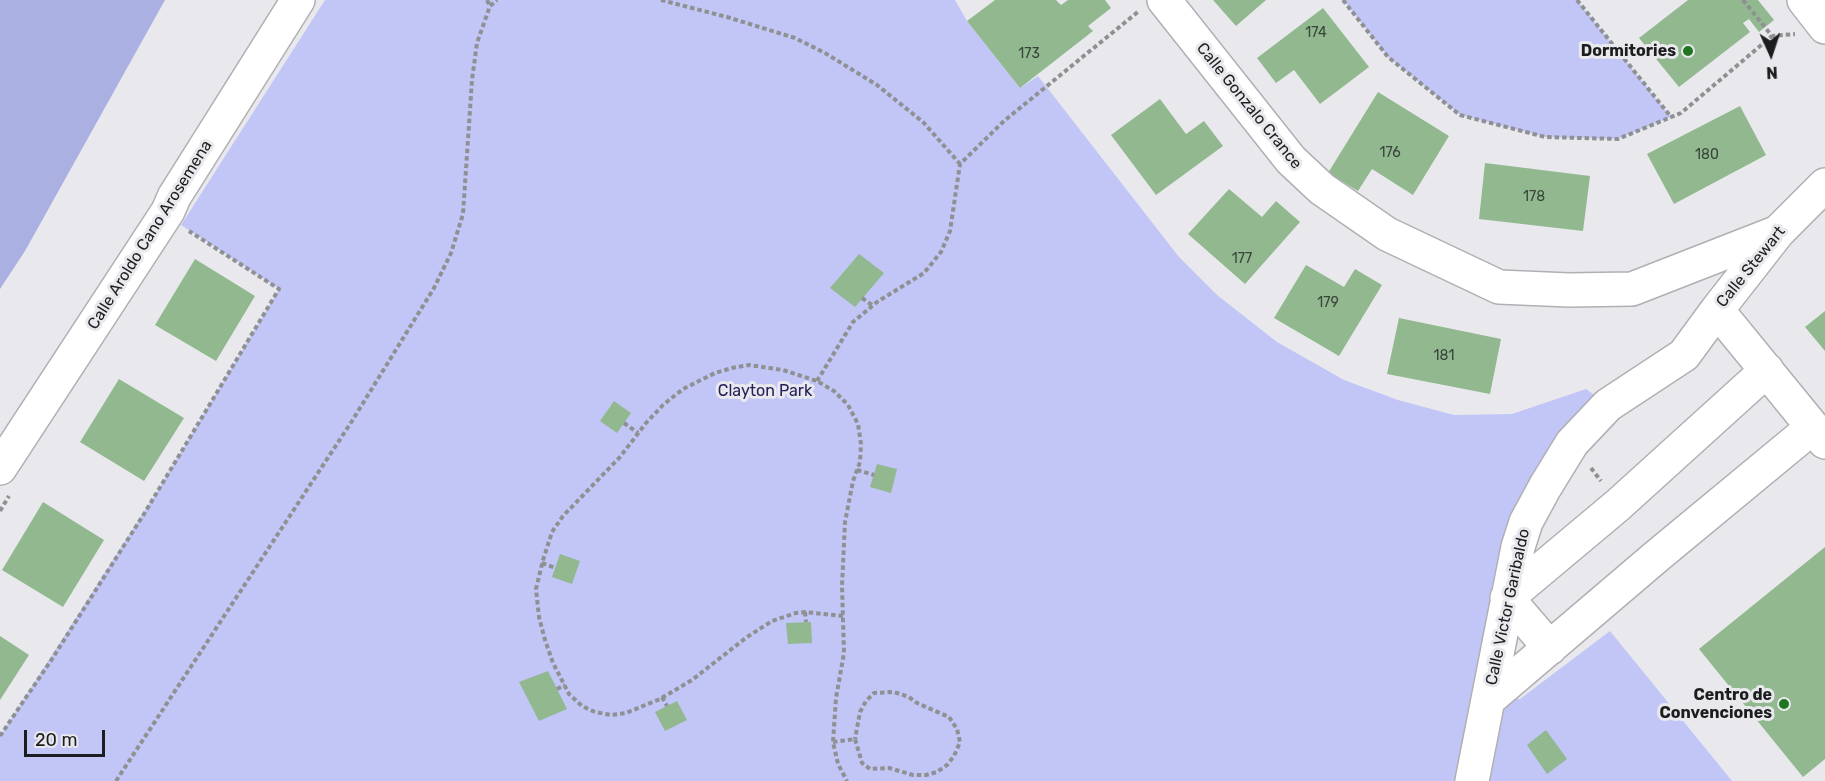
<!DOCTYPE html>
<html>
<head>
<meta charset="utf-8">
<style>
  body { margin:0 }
  #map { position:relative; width:1825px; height:781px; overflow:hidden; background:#e9e9ed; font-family:Rubik,sans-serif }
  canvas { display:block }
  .north { position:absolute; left:1741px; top:24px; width:60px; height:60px; -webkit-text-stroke:4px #e9e9ed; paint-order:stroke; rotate:177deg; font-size:16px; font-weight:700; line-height:24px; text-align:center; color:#1c1d1e }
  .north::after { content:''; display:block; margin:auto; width:21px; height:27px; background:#1c1d1e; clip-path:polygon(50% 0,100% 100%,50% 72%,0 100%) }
  .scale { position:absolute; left:24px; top:730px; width:81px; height:27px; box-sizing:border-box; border:3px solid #1c1d1e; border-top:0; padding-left:8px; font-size:18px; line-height:21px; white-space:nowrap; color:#1c1d1e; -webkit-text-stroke:4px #e9e9ed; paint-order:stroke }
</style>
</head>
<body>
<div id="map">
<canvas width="1825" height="781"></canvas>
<div class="north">N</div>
<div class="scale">20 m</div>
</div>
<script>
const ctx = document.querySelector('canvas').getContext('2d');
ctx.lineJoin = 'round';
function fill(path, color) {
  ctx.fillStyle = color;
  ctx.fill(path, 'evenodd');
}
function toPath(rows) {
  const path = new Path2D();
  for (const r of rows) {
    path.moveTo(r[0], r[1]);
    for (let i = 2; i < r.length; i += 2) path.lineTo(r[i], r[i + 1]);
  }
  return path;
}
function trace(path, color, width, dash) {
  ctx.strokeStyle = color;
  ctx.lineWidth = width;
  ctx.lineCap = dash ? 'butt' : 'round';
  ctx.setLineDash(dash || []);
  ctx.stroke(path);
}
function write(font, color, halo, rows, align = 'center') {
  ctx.font = font + ' Rubik,sans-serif';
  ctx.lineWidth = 6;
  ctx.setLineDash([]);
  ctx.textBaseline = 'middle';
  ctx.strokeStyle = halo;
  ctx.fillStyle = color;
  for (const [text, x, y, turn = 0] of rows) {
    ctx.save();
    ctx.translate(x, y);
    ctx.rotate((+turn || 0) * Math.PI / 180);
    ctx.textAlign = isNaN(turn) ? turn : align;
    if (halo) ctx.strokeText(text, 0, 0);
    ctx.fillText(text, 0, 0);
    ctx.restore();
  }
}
const green = toPath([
  [325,0,955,0,967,21,1020,88,1038,76,1179,257,1217,295,1277,342,1344,380,1398,400,1454,415,1512,414,1586,389,1608,405,1545,487,1488,700,1520,699,1610,631,1732,781,0,781,0,736,158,490,279,289,181,225],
  [1343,0,1577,0,1671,117,1618,139,1545,137,1460,115,1388,57]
]);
const forest = toPath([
  [0,0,165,0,25,251,0,289]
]);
const building = toPath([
  [995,0,1056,0,1061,5,1068,0,1105,0,1111,8,1088,26,1093,31,1020,88,967,21],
  [1213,0,1266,0,1236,26],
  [1688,0,1758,0,1774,20,1759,32,1749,19,1743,23,1750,32,1679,87,1639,38],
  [1323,8,1369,67,1320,104,1294,70,1276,83,1257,58],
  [1378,92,1449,136,1413,195,1372,169,1358,191,1328,173],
  [1160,99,1186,134,1204,121,1223,146,1156,195,1111,135],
  [1740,106,1766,155,1674,204,1647,154],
  [1485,163,1590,176,1583,231,1479,219],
  [1229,189,1262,217,1276,201,1300,222,1245,284,1188,234],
  [859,254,884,273,855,307,830,288],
  [195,259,255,296,216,361,155,325],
  [1306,265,1344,287,1355,269,1382,285,1339,356,1274,318],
  [1825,311,1825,351,1805,327],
  [1399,318,1501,339,1490,394,1387,374],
  [119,379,184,418,144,481,80,442],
  [614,401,631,413,617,433,600,421],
  [877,464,897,469,891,493,870,487],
  [43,502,104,540,63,607,2,570],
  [1825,547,1825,759,1803,777,1699,649],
  [560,554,580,561,572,584,552,577],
  [811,622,812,643,788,644,786,623],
  [0,636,29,655,0,700],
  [548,671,567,709,539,721,519,682],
  [677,701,687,720,665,731,655,712],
  [1546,730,1567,759,1547,774,1527,745]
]);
const path = toPath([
  [487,0,490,6],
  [661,0,727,17,795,38,825,53,877,85,923,122,960,164],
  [1343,0,1388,57,1460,115,1545,137,1618,139,1681,113,1772,36],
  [1577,0,1671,117],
  [1743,0,1772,36,1795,34],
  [862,298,872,305],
  [817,381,853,322,877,302,924,273,941,252,950,231,960,164,1004,121,1139,11],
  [624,423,638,433],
  [1591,468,1601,481],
  [857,470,874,475],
  [0,511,9,496],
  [542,563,556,568],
  [805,612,806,622],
  [843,616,805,612,796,613,772,621,747,637,692,680,660,699,626,713,611,715,595,712,582,706,569,694,553,663,545,640,539,617,536,589,543,560,552,532,563,516,620,457,646,423,663,405,683,389,715,373,732,368,749,365,783,370,817,381,834,391,848,405,858,424,861,444,860,462,853,481,845,522,842,586,844,653,836,698,833,742,838,764,847,781],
  [557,689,565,685],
  [662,697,667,706],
  [0,736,52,659,144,514,279,289,189,231],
  [833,742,855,739,862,763,870,769,889,768,913,775,926,775,937,772,947,765,954,756,960,742,957,729,949,717,917,703,909,697,894,692,874,693,866,701,860,712,855,739],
  [116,781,352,421,434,288,451,253,463,214,472,80,477,43,490,6,497,0]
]);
const minor = toPath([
  [1164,0,1291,160,1322,189,1387,234,1499,287,1569,290,1632,289,1778,232],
  [1804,0,1825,27],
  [1717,310,1825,442],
  [0,468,168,211,174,197,298,0],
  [1550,648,1507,598,1618,505,1767,370],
  [1488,700,1657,556,1813,427],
  [1472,781,1518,547,1526,522,1545,487,1572,443,1608,405,1684,355,1717,310,1778,232,1825,185]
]);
const markers = [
  [1688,51,6,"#1f7520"],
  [1784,704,6,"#1f7520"]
];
const numberNames = [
  ["174",1316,33],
  ["173",1029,54],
  ["176",1390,153],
  ["180",1707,155],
  ["178",1534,197],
  ["177",1242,259],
  ["179",1328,303],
  ["181",1444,356]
];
const poiNames = [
  ["Dormitories",1676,51],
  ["Centro de",1772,695],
  ["Convenciones",1772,713]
];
const streetNames = [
  ["Calle Gonzalo Crance",1249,106,51],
  ["Calle Aroldo Cano Arosemena",150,235,-58],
  ["Calle Stewart",1751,267,-51],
  ["Calle Victor Garibaldo",1508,607,-78]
];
const parkNames = [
  ["Clayton Park",765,391]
];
fill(green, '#c1c6f7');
fill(forest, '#abb0e2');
fill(building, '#91b88f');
trace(minor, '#b0b0b4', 36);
trace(path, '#8f9092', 4, [4.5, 3]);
trace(minor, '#fff', 33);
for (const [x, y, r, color] of markers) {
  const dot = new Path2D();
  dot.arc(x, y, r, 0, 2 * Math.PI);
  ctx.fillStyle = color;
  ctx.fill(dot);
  trace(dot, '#e9e9ed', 2);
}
write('14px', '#39443a', null, numberNames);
write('bold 16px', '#1c1d1e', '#e9e9ed', poiNames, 'right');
write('16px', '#1c1d1e', '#e9e9ed', streetNames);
write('16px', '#23205b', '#e9e9ed', parkNames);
</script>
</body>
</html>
